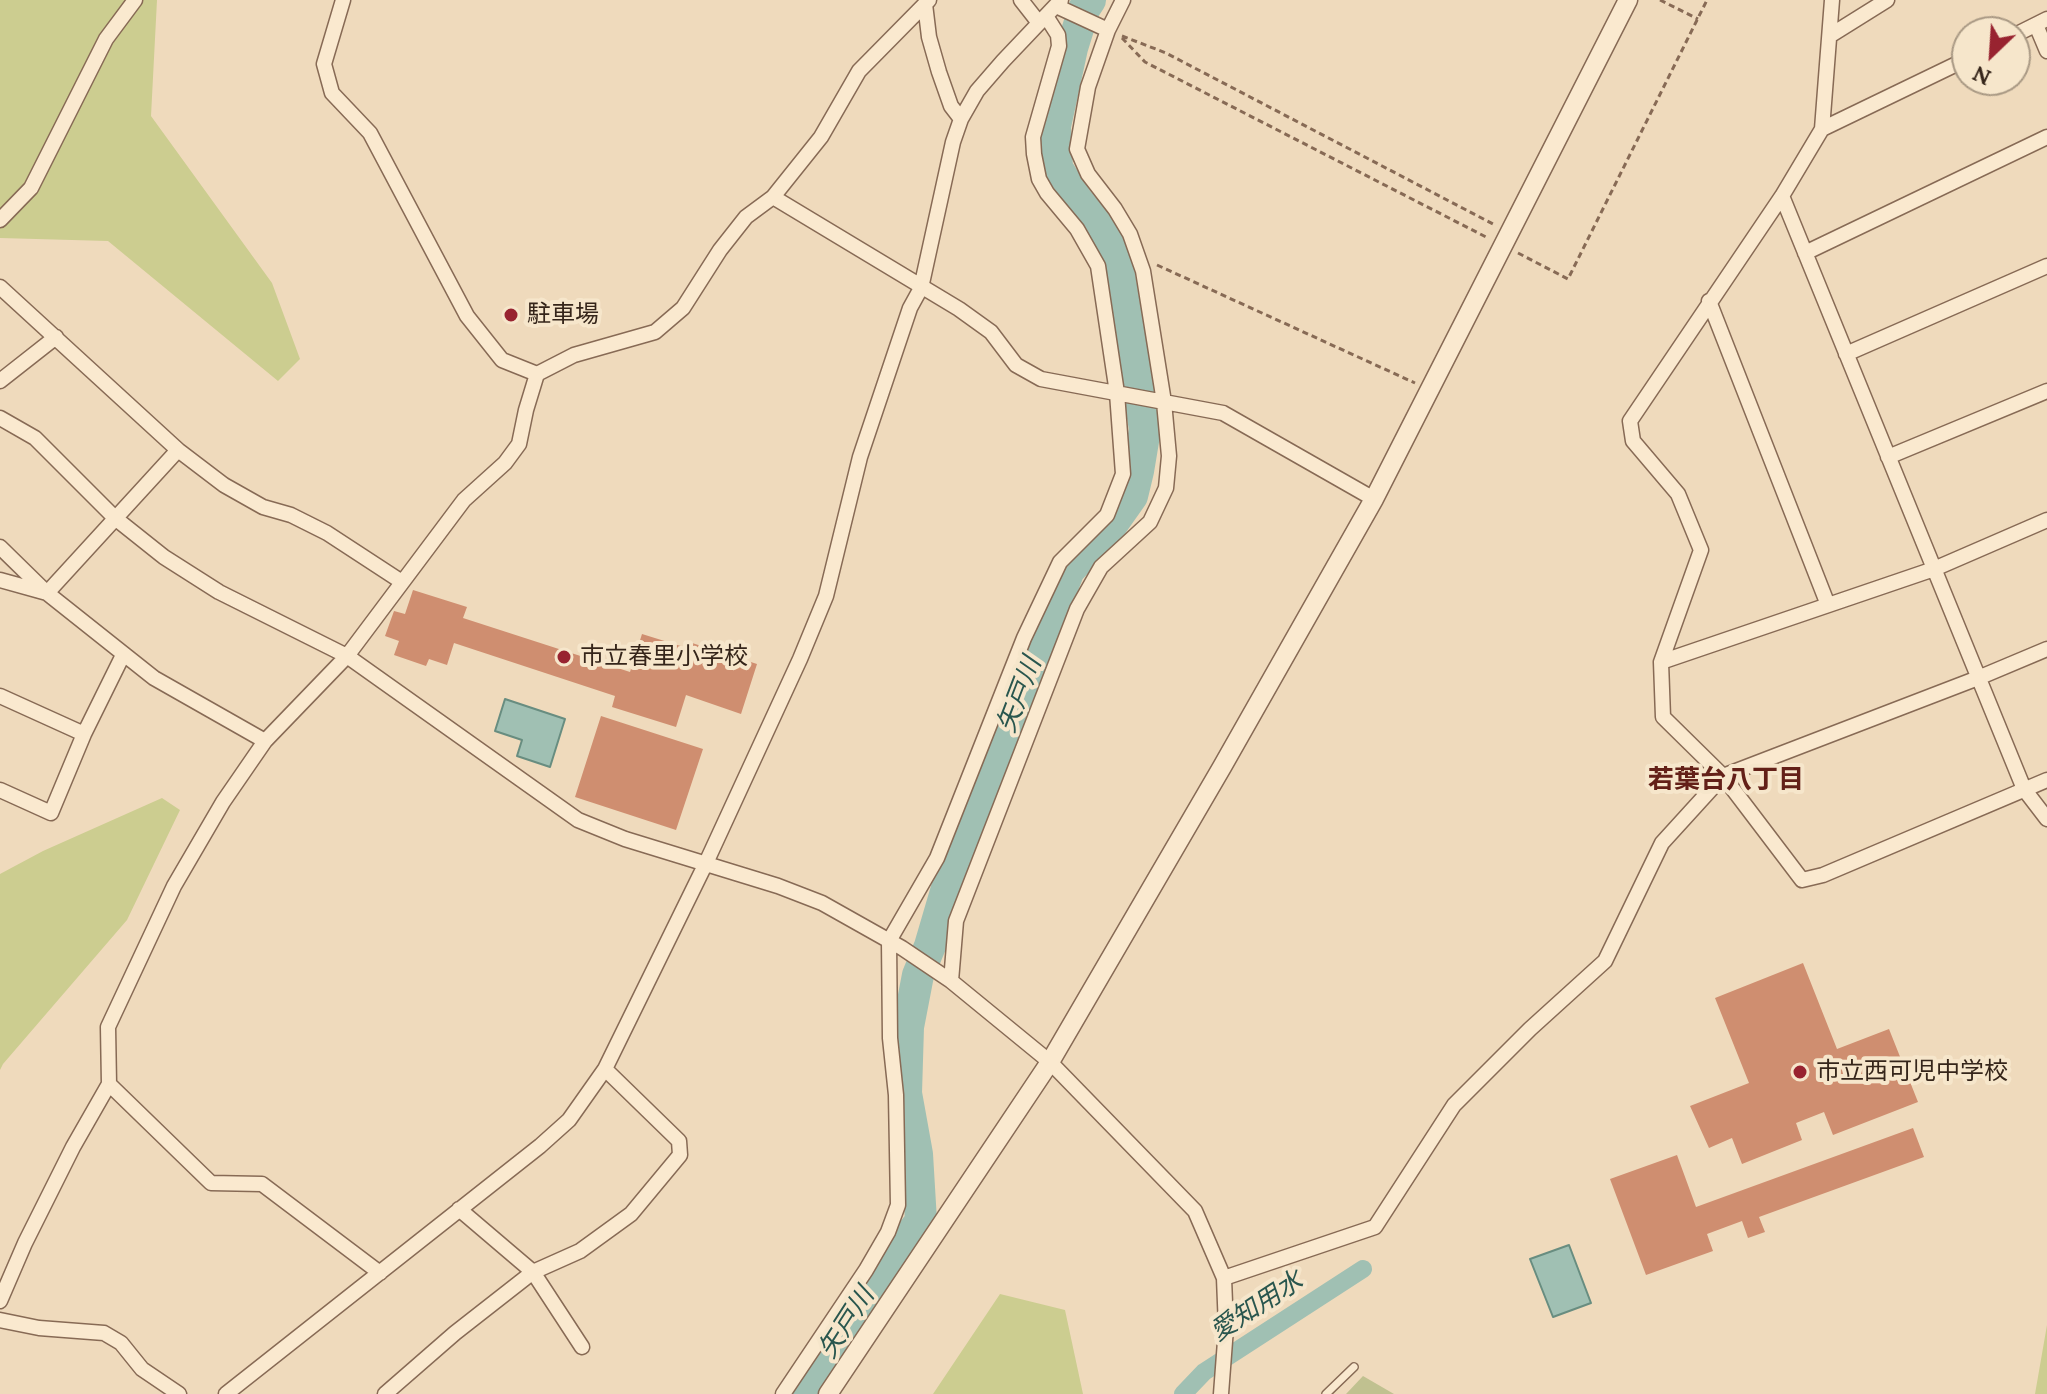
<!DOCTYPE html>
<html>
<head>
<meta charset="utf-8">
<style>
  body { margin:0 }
  #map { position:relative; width:2047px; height:1394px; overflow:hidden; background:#efdabc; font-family:Lora,serif }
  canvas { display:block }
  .north { position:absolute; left:1951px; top:16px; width:80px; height:80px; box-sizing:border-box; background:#f6e6cb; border:2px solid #a99984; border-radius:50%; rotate:205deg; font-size:22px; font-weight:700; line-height:32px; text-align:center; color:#35251a }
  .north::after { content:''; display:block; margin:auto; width:28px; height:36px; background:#982330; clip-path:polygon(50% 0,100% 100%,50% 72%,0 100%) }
</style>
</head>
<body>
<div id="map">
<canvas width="2047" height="1394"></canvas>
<div class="north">N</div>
</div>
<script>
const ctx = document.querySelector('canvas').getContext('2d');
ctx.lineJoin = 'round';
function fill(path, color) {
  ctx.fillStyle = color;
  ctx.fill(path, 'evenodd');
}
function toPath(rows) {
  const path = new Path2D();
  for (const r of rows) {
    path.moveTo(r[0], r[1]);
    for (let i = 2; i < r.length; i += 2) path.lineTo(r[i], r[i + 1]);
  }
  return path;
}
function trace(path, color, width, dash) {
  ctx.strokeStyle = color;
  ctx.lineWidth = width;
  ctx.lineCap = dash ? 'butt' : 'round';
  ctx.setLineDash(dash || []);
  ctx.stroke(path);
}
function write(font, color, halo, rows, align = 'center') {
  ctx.font = font + ' Lora,"Noto Sans JP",serif';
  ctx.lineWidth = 8;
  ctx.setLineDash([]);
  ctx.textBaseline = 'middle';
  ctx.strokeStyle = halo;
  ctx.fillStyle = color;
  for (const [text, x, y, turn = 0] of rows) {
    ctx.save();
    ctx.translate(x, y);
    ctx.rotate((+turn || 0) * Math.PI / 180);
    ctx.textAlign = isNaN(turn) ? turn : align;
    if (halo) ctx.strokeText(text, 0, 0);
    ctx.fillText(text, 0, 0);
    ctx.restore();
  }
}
const green = toPath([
  [0,0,157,0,151,116,272,283,300,359,278,381,108,241,0,238],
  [162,798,180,810,127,920,3,1064,0,1070,0,874,43,851],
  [1000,1294,1065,1310,1083,1394,933,1394],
  [2047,1325,2047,1394,2035,1394]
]);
const cemetery = toPath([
  [1363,1376,1394,1394,1346,1394]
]);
const water = toPath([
  [505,699,565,719,550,767,517,756,522,740,495,731,505,699],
  [1569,1245,1591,1303,1553,1317,1530,1259,1569,1245]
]);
const canal = toPath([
  [1183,1394,1204,1372,1363,1269]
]);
const river = toPath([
  [802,1394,861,1298,921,1221,917,1154,906,1093,908,1027,918,975,930,946,952,871,1069,570,1108,530,1132,496,1138,471,1145,429,1114,245,1077,200,1057,168,1055,126,1072,48,1084,9,1090,0]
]);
const building = toPath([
  [413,590,467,607,463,618,630,672,642,634,687,648,689,642,757,664,741,714,686,695,676,727,612,707,615,696,454,643,447,665,429,659,426,666,394,655,399,641,385,636,394,611,405,614],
  [601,716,703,749,676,830,575,797],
  [1803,963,1837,1049,1889,1029,1918,1102,1833,1135,1824,1112,1796,1123,1802,1140,1742,1164,1732,1138,1709,1148,1690,1106,1749,1083,1715,998],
  [1913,1128,1924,1157,1759,1217,1765,1232,1748,1238,1742,1221,1707,1234,1713,1251,1646,1275,1610,1179,1677,1155,1696,1207]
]);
const path = toPath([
  [1660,0,1698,19],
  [1122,36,1166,53,1493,224],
  [1122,38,1145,62,1486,237],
  [1518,253,1568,279,1707,0],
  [1157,265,1415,383]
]);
const service = toPath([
  [1326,1394,1354,1367]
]);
const minor = toPath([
  [343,0,324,64,332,93,370,133,467,316,502,360,537,374],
  [1021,0,1039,23],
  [1832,0,1822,129,1782,196,1630,421,1633,441,1678,494,1701,550,1661,662,1663,717,1723,776,1802,880,1823,875,2047,780],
  [925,4,929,37,939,72,951,106,961,119],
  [1056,6,1108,30],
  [2036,25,2047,51],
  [1831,35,1887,0],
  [2015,35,2047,19],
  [1822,129,1967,59],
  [1782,196,2024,789,2047,819],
  [773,197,959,309,991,332,1016,365,1041,379,1223,413,1374,499],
  [0,220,31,188,106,39,135,0],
  [1805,253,2047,137],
  [0,287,178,450,224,485,263,507,291,515,327,533,402,582],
  [1709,301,1828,605],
  [1846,354,2047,266],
  [0,381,56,337],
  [0,418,35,438,115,518,164,557,219,592,347,656,578,820,625,839,778,886,822,903,902,948,951,981,1050,1062,1195,1211,1224,1278,1226,1328,1221,1394],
  [1888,457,2047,391],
  [0,547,47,593,178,450],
  [0,580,47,593,154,678,265,741],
  [1661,662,1934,569,2047,520],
  [0,696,84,734],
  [0,790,51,813,84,734,123,655],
  [951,981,956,921,1077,609,1101,567,1150,522,1166,488,1169,456,1164,402,1143,271,1130,234,1115,209,1088,174,1077,149,1088,87,1108,30,1123,0],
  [109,1084,211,1183,262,1184,380,1273],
  [459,1209,533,1272,582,1347],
  [1224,1278,1375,1227,1454,1105,1530,1029,1605,961,1662,843,1723,776,1978,678,2047,649],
  [0,1301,25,1243,73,1147,109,1084,108,1027,174,886,223,802,265,741,347,656,464,500,505,463,519,444,526,410,537,374,574,355,655,332,683,308,720,250,746,217,773,197,821,137,859,71,929,0],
  [0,1320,39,1328,104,1333,121,1343,142,1369,179,1394],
  [226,1394,540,1146,569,1120,605,1069,706,863,800,659,826,596,860,457,910,308,921,288,953,142,961,119,977,91,1003,61,1061,0],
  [385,1394,455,1333,533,1272,580,1251,631,1214,680,1155,679,1141,605,1069],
  [783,1394,866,1270,888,1232,898,1205,896,1095,890,1038,889,941,937,858,1024,638,1060,562,1107,515,1123,474,1117,393,1098,266,1077,229,1047,193,1039,179,1034,154,1033,137,1059,46,1058,35,1046,16]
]);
const tertiary = toPath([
  [828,1394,1050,1062,1222,767,1374,499,1628,0]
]);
const markers = [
  [511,315,8,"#982330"],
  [564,657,8,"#982330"],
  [1800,1072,8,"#982330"]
];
const poiNames = [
  ["駐車場",527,315],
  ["市立春里小学校",580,657],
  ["市立西可児中学校",1816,1072]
];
const waterNames = [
  ["矢戸川",1020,695,-69],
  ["愛知用水",1257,1307,-33],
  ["矢戸川",847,1323,-57]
];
const neighbourhoodNames = [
  ["若葉台八丁目",1726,781]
];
fill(green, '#cccd90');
fill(cemetery, '#c0c190');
fill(water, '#a0c0b3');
trace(water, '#688d80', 2);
trace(canal, '#a0c0b3', 18);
trace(river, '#a0c0b3', 32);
fill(building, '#cf8e70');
trace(service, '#876a55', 10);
trace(minor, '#876a55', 17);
trace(tertiary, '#876a55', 21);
trace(path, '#876a55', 3, [6, 4]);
trace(service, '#fae9cf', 7);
trace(minor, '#fae9cf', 14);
trace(tertiary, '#fae9cf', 18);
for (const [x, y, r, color] of markers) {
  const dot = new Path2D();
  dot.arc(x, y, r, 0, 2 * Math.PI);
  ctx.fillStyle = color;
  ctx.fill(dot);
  trace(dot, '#f6e6cb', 3);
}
write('24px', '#35251a', '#f6e6cb', poiNames, 'left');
write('italic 26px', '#29564e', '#f6e6cb', waterNames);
write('bold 26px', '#632018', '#f6e6cb', neighbourhoodNames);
</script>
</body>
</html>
